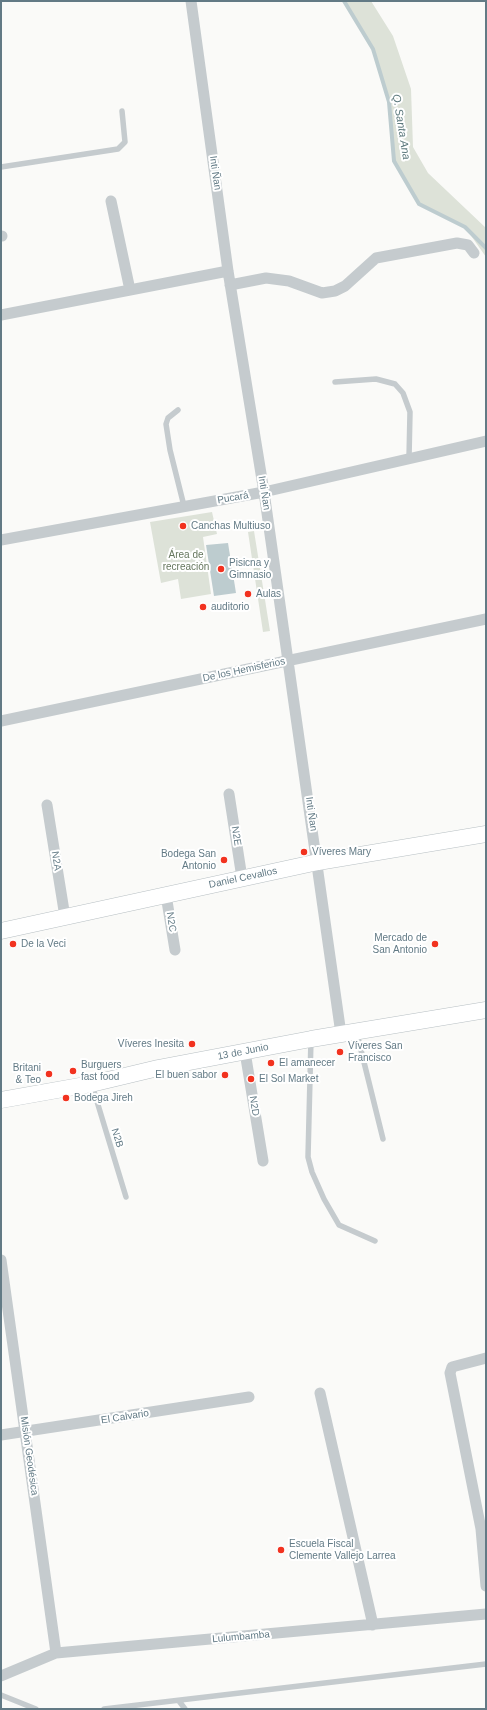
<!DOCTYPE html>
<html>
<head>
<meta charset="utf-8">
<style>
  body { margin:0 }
  #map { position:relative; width:487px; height:1710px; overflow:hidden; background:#fafaf8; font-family:Arial,sans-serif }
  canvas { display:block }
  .frame { position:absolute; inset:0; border:2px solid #627a85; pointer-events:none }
</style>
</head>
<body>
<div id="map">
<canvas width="487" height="1710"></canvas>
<div class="frame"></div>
</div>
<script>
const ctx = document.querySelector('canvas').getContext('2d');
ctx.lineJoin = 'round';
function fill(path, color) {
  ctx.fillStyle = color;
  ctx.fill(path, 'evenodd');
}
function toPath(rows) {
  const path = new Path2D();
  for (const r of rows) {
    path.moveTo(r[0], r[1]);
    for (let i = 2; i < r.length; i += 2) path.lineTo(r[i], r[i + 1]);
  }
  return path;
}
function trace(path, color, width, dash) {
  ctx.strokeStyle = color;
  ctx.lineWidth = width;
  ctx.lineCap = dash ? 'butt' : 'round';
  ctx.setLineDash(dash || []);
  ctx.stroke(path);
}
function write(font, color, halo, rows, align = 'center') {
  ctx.font = font + ' Arial,sans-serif';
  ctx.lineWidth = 4;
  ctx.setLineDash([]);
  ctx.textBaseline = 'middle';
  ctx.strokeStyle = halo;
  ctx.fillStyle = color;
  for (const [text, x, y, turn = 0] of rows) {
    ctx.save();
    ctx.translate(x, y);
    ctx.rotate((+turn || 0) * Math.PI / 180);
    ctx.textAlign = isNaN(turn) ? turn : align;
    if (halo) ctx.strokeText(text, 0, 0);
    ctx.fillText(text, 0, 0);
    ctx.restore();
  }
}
const green = toPath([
  [344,1,371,1,393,36,411,89,413,147,428,173,486,228,486,257,465,227,419,204,394,161,389,102,373,49],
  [212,512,217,534,203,537,211,594,181,599,178,579,161,583,150,522],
  [254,531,270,631,263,632,248,532]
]);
const water = toPath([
  [228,543,236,593,214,596,206,545]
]);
const stream = toPath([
  [344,1,373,49,389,102,394,161,419,204,465,227,486,248]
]);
const lane = toPath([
  [1,167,118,149,125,142,122,111],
  [335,382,376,379,395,384,403,393,410,412,409,458],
  [178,410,168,418,166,424,170,450,184,506],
  [357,1034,383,1139],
  [311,1039,308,1157,312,1172,324,1199,339,1225,375,1241],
  [92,1085,126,1197],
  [1,1695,36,1709],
  [179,1701,185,1709],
  [104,1709,486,1664]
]);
const street = toPath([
  [191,1,228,271,264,492,341,1034],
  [111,201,130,290],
  [1,236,2,236],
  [230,285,266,278,289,281,322,293,335,291,345,286,376,258,457,243,468,245,474,253],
  [1,315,228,271],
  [1,540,264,492,486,441],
  [1,721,486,619],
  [229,794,242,878],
  [47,805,65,917],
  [166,895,175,950],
  [245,1052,263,1161],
  [1,1260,56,1653],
  [486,1358,452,1367,450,1373,481,1529,486,1586],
  [320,1393,373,1625],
  [1,1435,249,1397],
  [1,1676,56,1653,486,1614]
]);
const secondary = toPath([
  [1,931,318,862,486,834],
  [1,1100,91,1084,158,1068,311,1039,486,1010]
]);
const markers = [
  [183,526,4,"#f2321f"],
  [221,569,4,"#f2321f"],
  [248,594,4,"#f2321f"],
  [203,607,4,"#f2321f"],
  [304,852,4,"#f2321f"],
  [224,860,4,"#f2321f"],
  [13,944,4,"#f2321f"],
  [435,944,4,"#f2321f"],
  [192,1044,4,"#f2321f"],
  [340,1052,4,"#f2321f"],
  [271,1063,4,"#f2321f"],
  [73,1071,4,"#f2321f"],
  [49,1074,4,"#f2321f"],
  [225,1075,4,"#f2321f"],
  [251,1079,4,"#f2321f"],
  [66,1098,4,"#f2321f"],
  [281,1550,4,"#f2321f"]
];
const streetNames = [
  ["Inti Ñan",215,173,82],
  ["Inti Ñan",264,493,81],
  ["Pucará",233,498,-10],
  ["De los Hemisferios",244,670,-12],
  ["Inti Ñan",311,814,82],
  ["N2E",236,836,81],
  ["N2A",56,861,81],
  ["Daniel Cevallos",243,878,-12],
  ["N2C",171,922,81],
  ["13 de Junio",243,1052,-11],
  ["N2D",254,1106,81],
  ["N2B",117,1138,73],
  ["El Calvario",125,1417,-9],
  ["Misión Geodésica",29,1456,82],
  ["Lulumbamba",241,1637,-5]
];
const poiNames = [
  ["Canchas Multiuso",191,526],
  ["Pisicna y",229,563],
  ["Gimnasio",229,575],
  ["Aulas",256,594],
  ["auditorio",211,607],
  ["Víveres Mary",312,852],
  ["Bodega San",216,854,"right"],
  ["Antonio",216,866,"right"],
  ["Mercado de",427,938,"right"],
  ["San Antonio",427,950,"right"],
  ["De la Veci",21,944],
  ["Víveres Inesita",184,1044,"right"],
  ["Víveres San",348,1046],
  ["Francisco",348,1058],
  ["El amanecer",279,1063],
  ["Burguers",81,1065],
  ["fast food",81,1077],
  ["Britani",41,1068,"right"],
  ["& Teo",41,1080,"right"],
  ["El buen sabor",217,1075,"right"],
  ["El Sol Market",259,1079],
  ["Bodega Jireh",74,1098],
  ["Escuela Fiscal",289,1544],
  ["Clemente Vallejo Larrea",289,1556]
];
const parkNames = [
  ["Área de",186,555],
  ["recreación",186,567]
];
const waterNames = [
  ["Q. Santa Ana",401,127,81]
];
fill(green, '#dde2d8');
fill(water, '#bdcccf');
trace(stream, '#bdcccf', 4);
trace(secondary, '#b7bfc3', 17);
trace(lane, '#c5cbce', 5.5);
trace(street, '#c5cbce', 11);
trace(secondary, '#fff', 16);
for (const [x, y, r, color] of markers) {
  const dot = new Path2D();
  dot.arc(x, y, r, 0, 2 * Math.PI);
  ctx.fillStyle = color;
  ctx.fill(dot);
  trace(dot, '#fff', 1.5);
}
write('10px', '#627a85', '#fff', streetNames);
write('10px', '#627a85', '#fff', poiNames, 'left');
write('10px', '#66775e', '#fff', parkNames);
write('italic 11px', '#5e7a7e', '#fff', waterNames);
</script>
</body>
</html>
